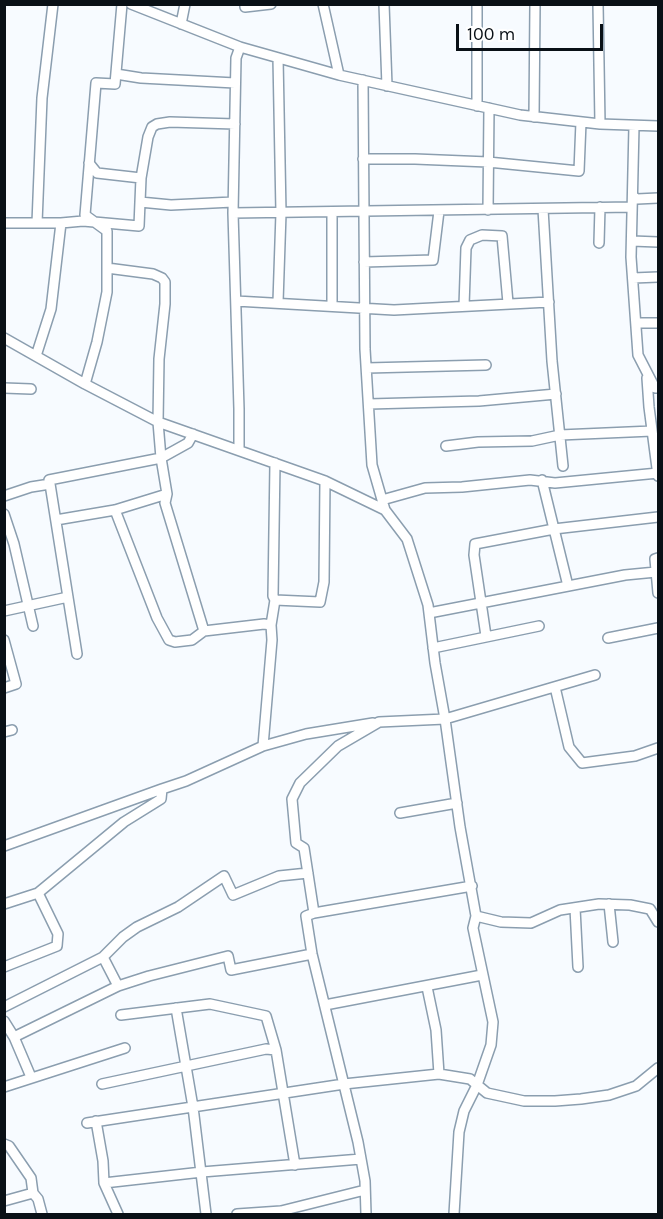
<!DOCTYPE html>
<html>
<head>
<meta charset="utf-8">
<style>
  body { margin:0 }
  #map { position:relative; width:663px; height:1219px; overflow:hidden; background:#f7fbff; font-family:Karla,sans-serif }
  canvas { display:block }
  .frame { position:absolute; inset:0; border:6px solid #091016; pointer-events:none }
  .scale { position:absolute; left:456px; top:24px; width:147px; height:27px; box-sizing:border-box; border:3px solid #091016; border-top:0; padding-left:8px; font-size:18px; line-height:21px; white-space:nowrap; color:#091016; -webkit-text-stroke:4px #fff; paint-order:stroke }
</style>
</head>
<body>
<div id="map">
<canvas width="663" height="1219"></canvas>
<div class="frame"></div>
<div class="scale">100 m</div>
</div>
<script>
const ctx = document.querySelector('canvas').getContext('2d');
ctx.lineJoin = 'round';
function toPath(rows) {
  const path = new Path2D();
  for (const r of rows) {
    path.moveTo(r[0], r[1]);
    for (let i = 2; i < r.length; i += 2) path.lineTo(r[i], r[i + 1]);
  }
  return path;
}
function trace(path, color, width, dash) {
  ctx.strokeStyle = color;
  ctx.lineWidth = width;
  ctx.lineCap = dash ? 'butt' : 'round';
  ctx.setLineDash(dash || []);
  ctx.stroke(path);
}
const street = toPath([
  [131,4,240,47,339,75,520,115,600,124,658,126],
  [245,4,245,7,271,4],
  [323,4,339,75],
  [384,4,387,86],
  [477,4,477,106],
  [598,4,600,124],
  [181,24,185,4],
  [240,47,236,58,233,213,632,207],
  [116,74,141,78,235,83],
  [363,80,365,349,372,465,385,510],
  [534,117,535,4],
  [634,126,631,257,638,355,655,388,658,388],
  [363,159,415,159,488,162,579,171,581,122],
  [89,163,97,173,141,178],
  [633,196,637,199,658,198],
  [140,202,171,205,233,202],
  [543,209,552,361,563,466],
  [488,210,489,108],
  [332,212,332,306],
  [233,213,239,409,239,450],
  [4,223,61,223,83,221,139,226,141,178,148,137,152,127,157,124,170,122,235,124],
  [37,223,42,98,53,4],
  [632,241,658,242],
  [599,243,600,207],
  [364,262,433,260,439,211],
  [107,268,153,274,162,278,165,282,165,304,159,359,158,422,161,458,167,494],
  [633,278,658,277],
  [236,301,394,310,549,302],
  [278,302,281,213,278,58],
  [464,306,466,248,470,240,482,235,502,236,508,303],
  [636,323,658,323],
  [4,338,85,384,158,422,325,481,385,510,407,539,428,605,435,663,445,719,460,827,476,916,501,922,531,923,560,910,599,904,630,905,650,909,658,922],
  [36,356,51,309,61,223],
  [367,368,486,365],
  [647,378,649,407,658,476],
  [85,384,97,342,107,292,107,231,85,215,96,83,115,84,122,4],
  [4,388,31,389],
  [369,404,479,401,556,394],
  [446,446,478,442,532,441,560,435,652,431],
  [49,480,161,458,188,443,193,434],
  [542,480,568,586],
  [4,496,31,487,50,484,77,654],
  [382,500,425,488,462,487,530,480,555,483,658,473],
  [115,510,157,618,169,640,175,642,192,640,204,631,264,624,271,625],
  [4,514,14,544,33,626],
  [56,520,115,510,167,494,165,503,204,631],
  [658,558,655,559,658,593],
  [275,600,320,602,324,582,325,481],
  [4,611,68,597],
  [429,613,625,575,656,572],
  [486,636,474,555,475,544,554,529,658,517],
  [608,638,658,628],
  [4,640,16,684,4,688],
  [433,648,539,626],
  [555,687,569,747,582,763,635,756,658,748],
  [4,732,12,730],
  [263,746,272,640,271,625,275,600,273,596,275,463],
  [162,789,186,781,263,746,306,734,373,723],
  [400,813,457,803],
  [4,846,162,789,161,799,124,822,38,893,4,904],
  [609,904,613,942],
  [575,908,578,967],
  [314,913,472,886],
  [103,957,118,986],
  [4,967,57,946,58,934,38,893],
  [427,987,436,1030,439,1074],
  [325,1005,482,975],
  [4,1007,103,957,123,937,137,927,178,907,224,876,233,895,279,876,308,873],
  [176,1008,193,1107,206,1214],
  [121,1015,210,1004,266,1016,276,1050,295,1165],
  [4,1021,14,1037,31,1077],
  [14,1037,118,986,149,976,228,956,231,970,312,954],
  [102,1084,266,1049,276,1050],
  [4,1087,125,1048],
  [96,1121,103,1161,104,1183,118,1214],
  [87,1123,344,1084,439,1074,470,1079,487,1093,524,1101,555,1101,581,1099,609,1095,636,1086,658,1068],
  [4,1144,9,1146,31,1178,33,1193,38,1199,42,1214],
  [104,1183,202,1172,361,1159],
  [4,1201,33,1193],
  [237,1214,281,1211,365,1190],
  [366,1214,365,1181,358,1142,312,954,306,916,314,913,304,848,296,843,292,799,300,783,338,746,379,722,445,719,595,675],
  [454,1214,459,1132,464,1111,477,1085,491,1045,493,1022,473,928,476,916]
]);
trace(street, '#8b9eaf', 12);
trace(street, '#fff', 9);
</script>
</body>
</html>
